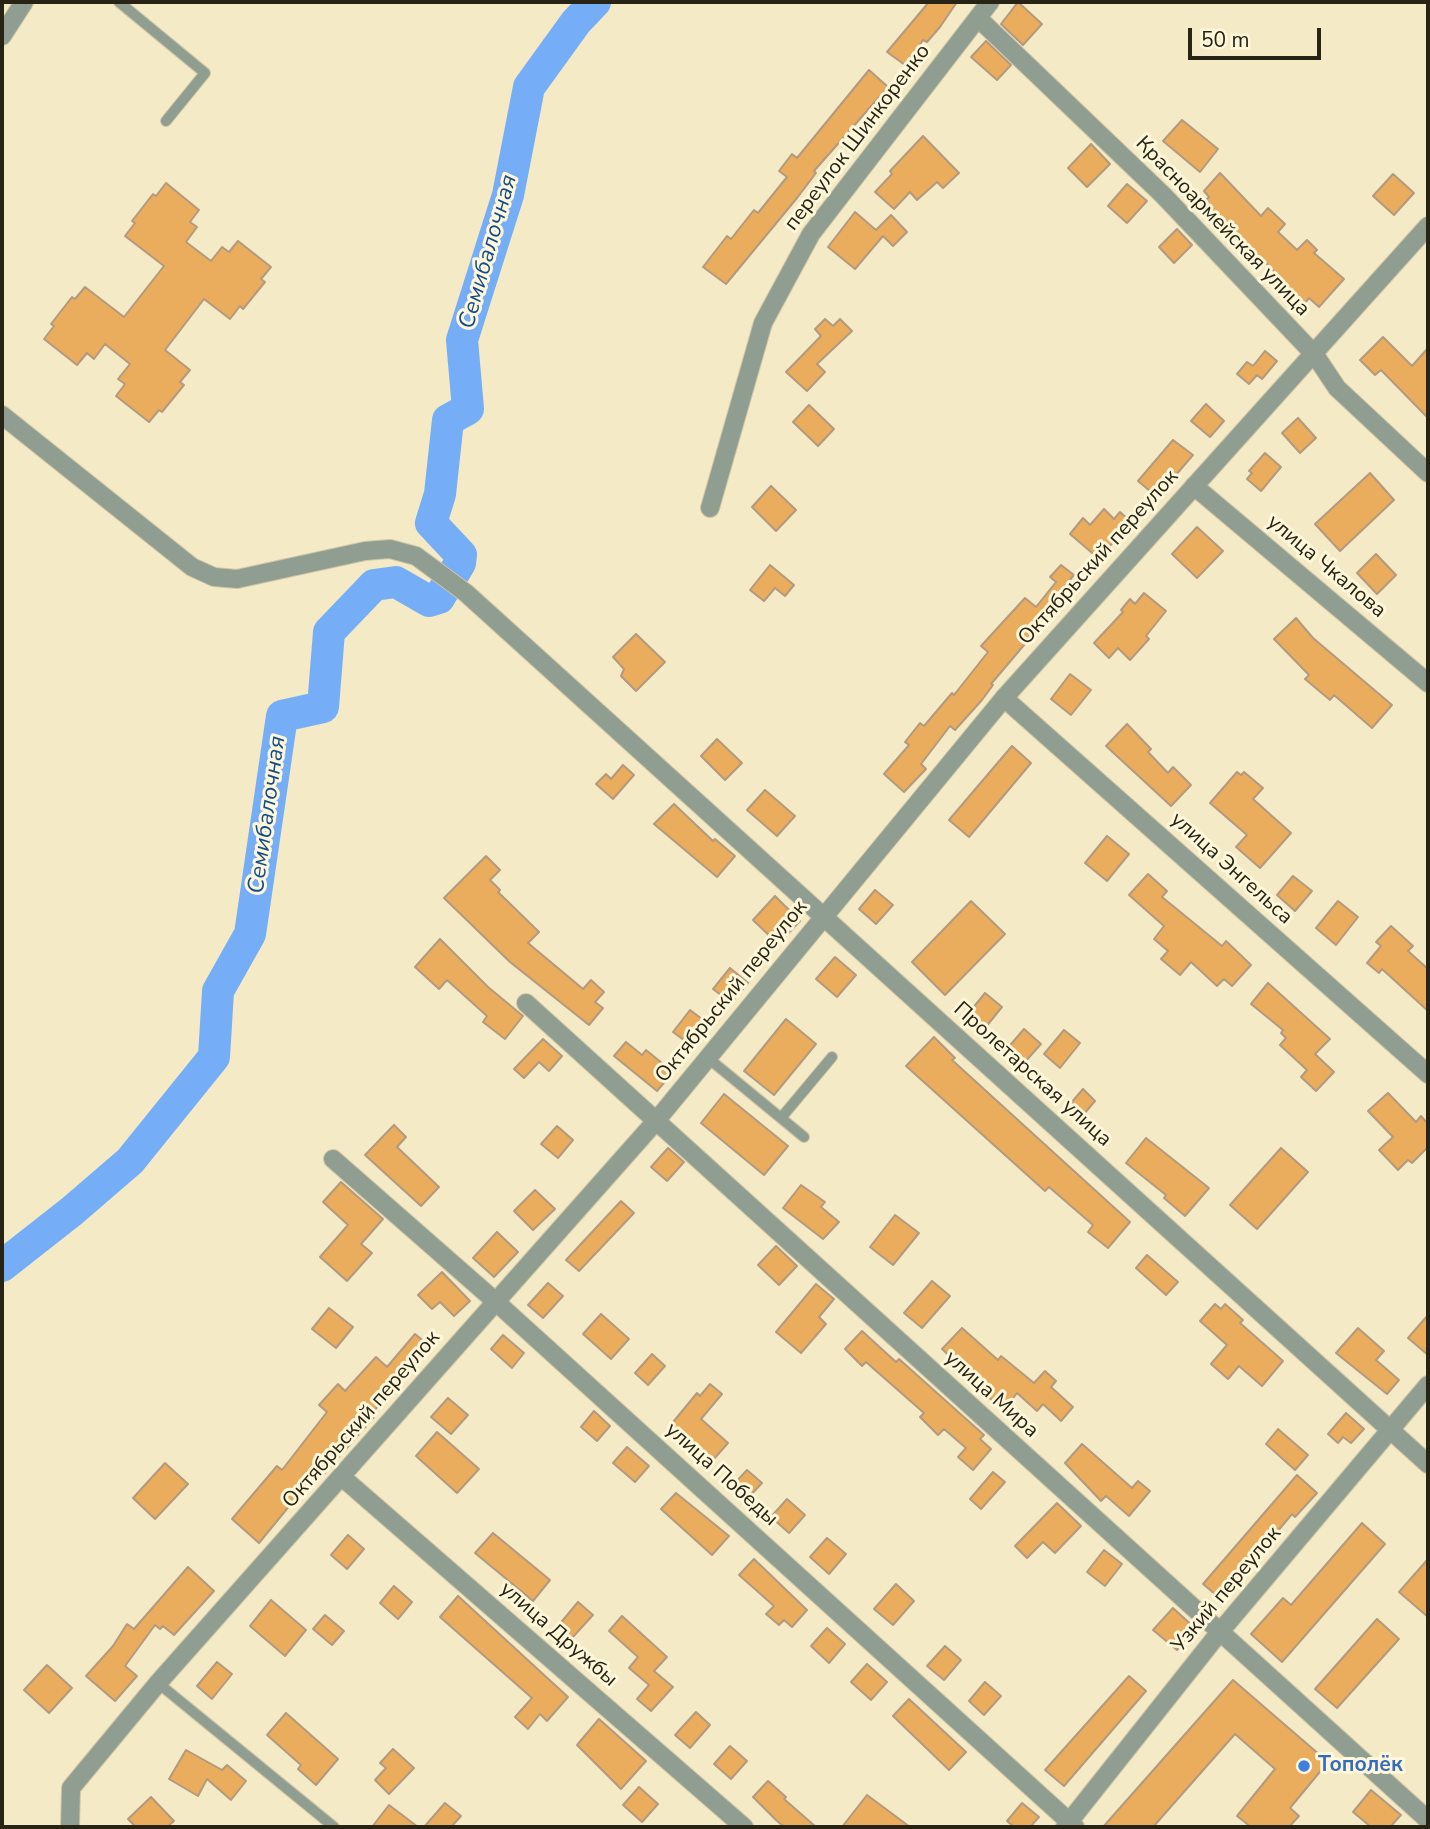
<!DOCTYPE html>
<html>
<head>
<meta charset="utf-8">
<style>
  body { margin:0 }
  #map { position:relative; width:1430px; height:1829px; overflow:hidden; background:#f4eac5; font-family:"Nunito Sans",sans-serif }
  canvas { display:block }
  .frame { position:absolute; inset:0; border:4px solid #272416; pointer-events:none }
  .scale { position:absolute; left:1188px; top:28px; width:133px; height:32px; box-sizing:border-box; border:4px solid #272416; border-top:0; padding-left:9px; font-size:21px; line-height:24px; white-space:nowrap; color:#272416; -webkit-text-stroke:5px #fff7d9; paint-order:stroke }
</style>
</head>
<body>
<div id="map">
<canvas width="1430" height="1829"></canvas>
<div class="frame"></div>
<div class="scale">50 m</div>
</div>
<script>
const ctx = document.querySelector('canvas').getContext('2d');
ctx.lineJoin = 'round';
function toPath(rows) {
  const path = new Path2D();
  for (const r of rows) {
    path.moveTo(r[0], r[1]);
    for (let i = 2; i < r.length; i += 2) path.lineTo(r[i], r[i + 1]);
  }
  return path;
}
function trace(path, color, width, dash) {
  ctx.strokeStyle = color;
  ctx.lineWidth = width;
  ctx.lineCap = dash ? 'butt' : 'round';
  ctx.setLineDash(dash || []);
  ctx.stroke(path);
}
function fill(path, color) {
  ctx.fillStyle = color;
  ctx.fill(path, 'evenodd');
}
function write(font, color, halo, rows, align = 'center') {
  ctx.font = font + ' "Nunito Sans",sans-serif';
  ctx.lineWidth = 6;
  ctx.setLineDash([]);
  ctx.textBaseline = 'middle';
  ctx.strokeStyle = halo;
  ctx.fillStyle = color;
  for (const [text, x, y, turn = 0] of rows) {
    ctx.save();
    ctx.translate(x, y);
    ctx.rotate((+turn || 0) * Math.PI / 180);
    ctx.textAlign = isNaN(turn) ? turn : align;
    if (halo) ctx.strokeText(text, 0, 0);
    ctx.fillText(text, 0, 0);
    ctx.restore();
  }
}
const river = toPath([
  [2,1266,72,1211,130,1161,214,1057,218,991,250,934,282,716,323,707,329,632,374,585,396,582,429,601,439,598,460,563,461,555,431,523,440,494,448,420,468,409,462,340,508,195,529,87,576,22,595,2]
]);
const building = toPath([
  [929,2,957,2,940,27,927,42,923,40,905,65,887,52,929,2],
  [1018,2,1042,24,1023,45,1001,24,1018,2],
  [986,41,1011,65,997,80,971,57,986,41],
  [869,70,888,87,814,171,816,173,797,198,726,284,703,267,727,236,731,239,754,210,758,213,787,177,779,171,792,154,797,158,869,70],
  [1182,120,1218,149,1200,172,1163,141,1182,120],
  [923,136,959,173,943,188,937,182,917,200,910,192,894,209,875,192,892,174,890,171,923,136],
  [1091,144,1110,164,1087,187,1068,168,1091,144],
  [1220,173,1261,216,1268,208,1285,224,1278,232,1297,250,1307,240,1317,250,1314,253,1344,279,1319,307,1309,298,1300,309,1290,300,1294,295,1268,265,1201,206,1209,197,1204,191,1220,173],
  [1393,174,1414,193,1394,215,1373,196,1393,174],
  [166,183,199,210,190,222,197,227,186,242,211,261,222,247,229,252,238,241,271,267,261,279,265,282,243,309,240,306,230,319,204,299,165,350,190,370,180,382,184,385,162,412,159,410,149,422,116,396,125,384,118,379,130,364,105,344,94,359,87,353,77,365,44,339,54,326,51,324,72,297,75,299,85,287,124,317,164,266,125,236,135,223,132,221,153,194,156,196,166,183],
  [1127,184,1147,201,1127,223,1108,206,1127,184],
  [855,212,876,230,891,215,907,232,893,246,883,236,855,269,828,247,855,212],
  [1177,229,1192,245,1174,263,1159,247,1177,229],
  [825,319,833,326,840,319,852,331,817,364,825,372,807,391,786,372,821,336,815,329,825,319],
  [1383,337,1412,366,1428,348,1428,418,1381,370,1375,375,1360,360,1383,337],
  [1265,351,1277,361,1262,379,1257,375,1249,384,1237,374,1247,362,1253,366,1265,351],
  [1206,404,1224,421,1210,437,1191,421,1206,404],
  [809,405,834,429,818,446,793,422,809,405],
  [1298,418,1316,438,1300,453,1282,433,1298,418],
  [1173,440,1193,455,1157,497,1138,481,1173,440],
  [1265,453,1281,467,1261,491,1247,479,1252,473,1249,471,1265,453],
  [1370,473,1394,500,1340,551,1315,524,1370,473],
  [771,486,796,510,776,531,752,507,771,486],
  [1104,509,1114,519,1120,512,1132,523,1098,558,1070,534,1083,518,1090,525,1104,509],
  [1197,527,1223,551,1197,578,1172,554,1197,527],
  [1376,554,1396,575,1377,594,1357,573,1376,554],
  [770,565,794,585,785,596,775,588,764,601,750,590,770,565],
  [1061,565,1074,575,1063,588,1069,592,991,684,993,685,982,700,955,730,950,726,921,764,926,769,904,792,884,774,909,745,905,742,920,723,924,726,952,693,954,695,988,652,981,646,1025,598,1036,607,1056,582,1050,577,1061,565],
  [1144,593,1166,611,1146,636,1149,639,1130,660,1118,648,1109,658,1094,643,1123,612,1121,610,1130,599,1135,604,1144,593],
  [1296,618,1313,638,1392,705,1372,728,1334,695,1330,700,1305,679,1309,675,1274,639,1296,618],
  [636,634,665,662,636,691,621,676,624,669,613,657,636,634],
  [1070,674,1091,690,1071,715,1051,699,1070,674],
  [1127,724,1151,749,1148,752,1168,773,1173,767,1191,785,1171,806,1106,746,1127,724],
  [717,739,742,763,725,780,701,756,717,739],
  [1012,746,1031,763,969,837,949,820,1012,746],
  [623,765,634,775,613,799,596,784,606,774,611,779,623,765],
  [1237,772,1241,775,1244,772,1263,788,1253,799,1291,833,1260,868,1236,847,1247,835,1210,803,1237,772],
  [765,790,795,816,777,836,747,810,765,790],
  [674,804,713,841,715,839,735,856,717,877,654,824,674,804],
  [1107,836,1129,854,1107,881,1085,863,1107,836],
  [486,856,500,870,490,880,500,890,498,892,539,932,528,943,583,989,591,980,604,992,595,1002,603,1008,589,1025,510,962,444,898,486,856],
  [1148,874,1167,891,1162,897,1222,946,1226,941,1251,965,1232,986,1224,979,1217,986,1191,962,1180,975,1161,959,1168,951,1154,939,1164,926,1129,895,1148,874],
  [1293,876,1312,891,1295,911,1277,895,1293,876],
  [875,890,893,905,876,924,859,909,875,890],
  [775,896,800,921,778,944,753,920,775,896],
  [971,901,1005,934,945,995,912,962,971,901],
  [1338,901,1358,917,1336,945,1316,928,1338,901],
  [1391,926,1413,946,1408,951,1428,969,1428,1011,1382,969,1379,973,1367,963,1381,946,1376,942,1391,926],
  [440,939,488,987,523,1016,505,1039,483,1022,487,1016,447,980,439,989,415,967,440,939],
  [835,957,856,975,837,997,816,979,835,957],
  [730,968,748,983,731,1003,713,989,730,968],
  [1268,983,1330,1039,1315,1054,1334,1072,1316,1091,1301,1077,1307,1070,1280,1045,1286,1038,1281,1033,1283,1030,1251,1004,1268,983],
  [985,993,1002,1007,985,1028,968,1014,985,993],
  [690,1010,710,1025,693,1047,673,1032,690,1010],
  [786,1019,816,1044,774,1095,744,1071,786,1019],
  [1024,1029,1041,1044,1023,1064,1006,1050,1024,1029],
  [1064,1030,1080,1043,1060,1068,1044,1054,1064,1030],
  [934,1037,955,1058,952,1060,1130,1222,1108,1248,1088,1232,1093,1225,1049,1187,1045,1191,906,1066,934,1037],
  [543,1039,562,1056,549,1071,539,1062,524,1078,514,1069,543,1039],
  [626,1042,642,1055,646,1050,673,1072,657,1091,614,1056,626,1042],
  [1083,1089,1095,1101,1078,1121,1065,1110,1083,1089],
  [1388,1093,1416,1122,1421,1116,1428,1124,1428,1147,1412,1163,1408,1160,1398,1170,1379,1150,1393,1137,1368,1111,1388,1093],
  [724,1094,788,1146,764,1175,701,1123,724,1094],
  [394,1125,406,1137,397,1147,439,1187,421,1206,365,1155,394,1125],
  [557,1126,573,1140,558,1158,541,1144,557,1126],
  [1146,1138,1209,1188,1185,1216,1164,1198,1166,1195,1126,1163,1146,1138],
  [668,1148,684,1162,667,1181,651,1167,668,1148],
  [1281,1148,1308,1172,1257,1229,1230,1205,1281,1148],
  [341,1182,383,1219,361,1244,372,1253,347,1281,320,1257,348,1225,323,1202,341,1182],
  [801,1185,825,1202,821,1207,839,1222,823,1239,783,1208,801,1185],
  [535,1190,555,1209,533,1230,514,1211,535,1190],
  [621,1201,634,1213,579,1271,566,1260,621,1201],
  [895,1215,919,1233,893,1265,870,1247,895,1215],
  [497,1232,518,1252,494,1277,473,1258,497,1232],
  [776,1246,797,1266,779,1285,758,1265,776,1246],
  [1147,1255,1178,1282,1166,1295,1136,1268,1147,1255],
  [442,1272,470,1301,454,1316,440,1302,432,1309,418,1295,442,1272],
  [932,1281,950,1296,922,1328,904,1313,932,1281],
  [548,1283,563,1296,543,1318,528,1305,548,1283],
  [816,1284,834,1299,819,1317,826,1324,801,1353,776,1332,816,1284],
  [1215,1304,1221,1309,1225,1304,1243,1320,1240,1323,1283,1361,1262,1386,1239,1366,1228,1379,1211,1364,1227,1345,1200,1321,1215,1304],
  [329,1308,353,1327,336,1348,312,1329,329,1308],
  [601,1314,629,1339,611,1359,583,1334,601,1314],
  [1428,1315,1428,1355,1408,1338,1428,1315],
  [962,1328,998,1360,1001,1356,1034,1383,1045,1371,1056,1381,1051,1387,1073,1407,1061,1421,1043,1404,1037,1411,1017,1393,1004,1410,976,1387,979,1383,942,1349,962,1328],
  [1358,1328,1384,1351,1376,1360,1399,1380,1387,1394,1336,1353,1358,1328],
  [862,1331,896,1362,899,1359,984,1435,980,1439,991,1449,973,1470,958,1457,966,1448,944,1429,938,1435,920,1417,924,1413,866,1362,862,1366,845,1349,862,1331],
  [415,1334,431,1347,371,1414,374,1417,323,1475,318,1471,259,1543,232,1519,277,1466,282,1470,327,1412,319,1405,338,1384,345,1391,376,1357,387,1367,415,1334],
  [503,1335,524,1353,512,1368,491,1349,503,1335],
  [652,1354,665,1366,648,1385,635,1373,652,1354],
  [710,1384,722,1394,701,1419,728,1443,713,1460,686,1437,684,1440,669,1427,697,1393,700,1396,710,1384],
  [448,1398,468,1415,451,1434,431,1417,448,1398],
  [594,1411,610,1426,597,1441,581,1427,594,1411],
  [1346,1413,1364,1429,1351,1443,1343,1437,1338,1443,1328,1434,1346,1413],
  [1278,1429,1308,1455,1295,1470,1266,1444,1278,1429],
  [437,1432,479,1469,457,1493,416,1456,437,1432],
  [1082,1444,1132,1488,1138,1481,1150,1491,1129,1516,1106,1496,1101,1501,1065,1463,1082,1444],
  [627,1447,649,1466,635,1482,613,1463,627,1447],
  [165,1463,188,1484,155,1519,133,1498,165,1463],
  [747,1470,762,1483,748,1498,733,1485,747,1470],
  [993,1472,1005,1482,981,1509,970,1499,993,1472],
  [1297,1475,1317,1493,1295,1517,1292,1514,1221,1599,1203,1584,1297,1475],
  [676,1493,729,1536,712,1555,661,1509,676,1493],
  [787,1499,805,1515,789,1533,771,1517,787,1499],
  [1057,1503,1081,1526,1055,1553,1043,1542,1027,1558,1015,1546,1057,1503],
  [1362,1523,1385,1544,1282,1662,1251,1634,1283,1598,1291,1605,1362,1523],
  [493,1533,550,1580,533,1601,475,1553,493,1533],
  [348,1535,364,1549,347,1569,331,1555,348,1535],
  [827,1538,846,1554,829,1574,810,1557,827,1538],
  [1104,1550,1122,1564,1105,1586,1087,1572,1104,1550],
  [754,1559,807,1610,792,1627,784,1620,779,1625,766,1614,774,1606,739,1575,754,1559],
  [1428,1559,1428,1617,1399,1592,1428,1559],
  [188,1567,214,1591,174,1635,163,1626,160,1629,155,1625,125,1666,137,1676,115,1701,86,1676,113,1646,127,1624,134,1629,188,1567],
  [896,1584,914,1601,893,1625,874,1609,896,1584],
  [394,1586,412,1602,398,1619,380,1603,394,1586],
  [458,1596,568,1697,547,1721,540,1714,528,1729,515,1717,532,1698,440,1617,458,1596],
  [271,1600,306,1630,285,1656,250,1626,271,1600],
  [578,1602,593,1615,572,1638,558,1626,578,1602],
  [1173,1608,1196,1629,1177,1650,1153,1630,1173,1608],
  [325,1615,344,1631,332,1645,313,1629,325,1615],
  [622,1616,667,1657,654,1671,673,1687,651,1711,637,1699,649,1685,629,1668,638,1657,609,1631,622,1616],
  [1377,1619,1399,1639,1337,1708,1315,1689,1377,1619],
  [827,1628,845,1644,829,1663,811,1646,827,1628],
  [945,1646,961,1660,944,1680,927,1666,945,1646],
  [217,1662,232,1674,212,1699,197,1686,217,1662],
  [867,1664,887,1682,871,1700,851,1682,867,1664],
  [47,1665,72,1688,49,1713,24,1690,47,1665],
  [1129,1676,1146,1691,1064,1786,1045,1770,1129,1676],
  [1233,1680,1328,1762,1290,1808,1299,1816,1289,1827,1251,1827,1237,1816,1275,1769,1235,1734,1153,1827,1103,1827,1233,1680],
  [985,1682,1001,1696,984,1715,969,1701,985,1682],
  [909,1699,966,1752,949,1770,893,1716,909,1699],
  [696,1712,710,1725,690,1748,675,1735,696,1712],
  [286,1713,338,1759,316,1785,298,1769,301,1765,267,1735,286,1713],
  [599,1719,646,1761,621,1789,577,1745,599,1719],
  [730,1746,747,1761,731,1779,714,1764,730,1746],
  [393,1749,414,1768,389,1794,375,1780,386,1768,380,1763,393,1749],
  [186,1750,222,1770,227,1765,246,1781,231,1800,207,1779,198,1796,169,1779,186,1750],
  [768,1781,786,1797,784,1799,816,1827,784,1827,776,1820,753,1797,768,1781],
  [639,1787,658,1804,642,1822,623,1805,639,1787],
  [1371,1790,1401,1815,1390,1827,1371,1827,1353,1812,1371,1790],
  [867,1795,910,1827,842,1827,867,1795],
  [151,1797,174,1821,167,1827,136,1827,128,1819,151,1797],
  [445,1803,461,1816,451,1827,424,1827,445,1803],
  [1022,1803,1039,1817,1030,1827,1014,1827,1007,1821,1022,1803],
  [389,1805,418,1827,372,1827,389,1805]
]);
const service = toPath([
  [119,2,205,73,166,121],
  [708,1058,804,1137],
  [781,1118,832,1057],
  [158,1683,334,1827]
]);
const minor = toPath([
  [978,18,1163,195,1315,355,1337,388,1428,473],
  [2,36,24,2],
  [2,415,192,567,214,577,237,579,365,551,390,549,416,556,466,593,1428,1464],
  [1194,486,1428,683],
  [710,508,763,323,811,234,990,2],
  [1004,698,1428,1074],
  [526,1003,1428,1820],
  [333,1159,495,1301,1075,1827],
  [343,1478,744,1827],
  [1065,1827,1219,1633,1428,1385]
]);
const tertiary = toPath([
  [70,1827,71,1788,158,1683,656,1121,1004,698,1428,226]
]);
const markers = [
  [1304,1766,7,"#3f7fe0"]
];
const streetNames = [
  ["переулок Шинкоренко",858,138,-53],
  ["Красноармейская улица",1222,227,46],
  ["Октябрьский переулок",1099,558,-48],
  ["улица Чкалова",1326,567,40],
  ["улица Энгельса",1231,869,42],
  ["Октябрьский переулок",732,992,-51],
  ["Пролетарская улица",1032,1075,42],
  ["улица Мира",991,1395,42],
  ["Октябрьский переулок",362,1420,-49],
  ["улица Победы",721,1475,42],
  ["Узкий переулок",1227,1590,-50],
  ["улица Дружбы",558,1635,41]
];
const shopNames = [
  ["Тополёк",1318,1766]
];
const waterNames = [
  ["Семибалочная",489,252,-74],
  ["Семибалочная",268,815,-82]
];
trace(river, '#75aef6', 32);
fill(building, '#eaac5d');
trace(building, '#b39a7e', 2);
trace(service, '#cfc6a6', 12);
trace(minor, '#cfc6a6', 20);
trace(tertiary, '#cfc6a6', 20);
trace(service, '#909d91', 10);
trace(minor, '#909d91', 18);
trace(tertiary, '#909d91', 18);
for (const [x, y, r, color] of markers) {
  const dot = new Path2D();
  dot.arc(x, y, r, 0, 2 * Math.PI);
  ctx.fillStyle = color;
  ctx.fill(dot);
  trace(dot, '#fff7d9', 2.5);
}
write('21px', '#272416', '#fff7d9', streetNames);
write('bold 21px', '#366cbe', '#fff7d9', shopNames, 'left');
write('italic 23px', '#144d8d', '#fff7d9', waterNames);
</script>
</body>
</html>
